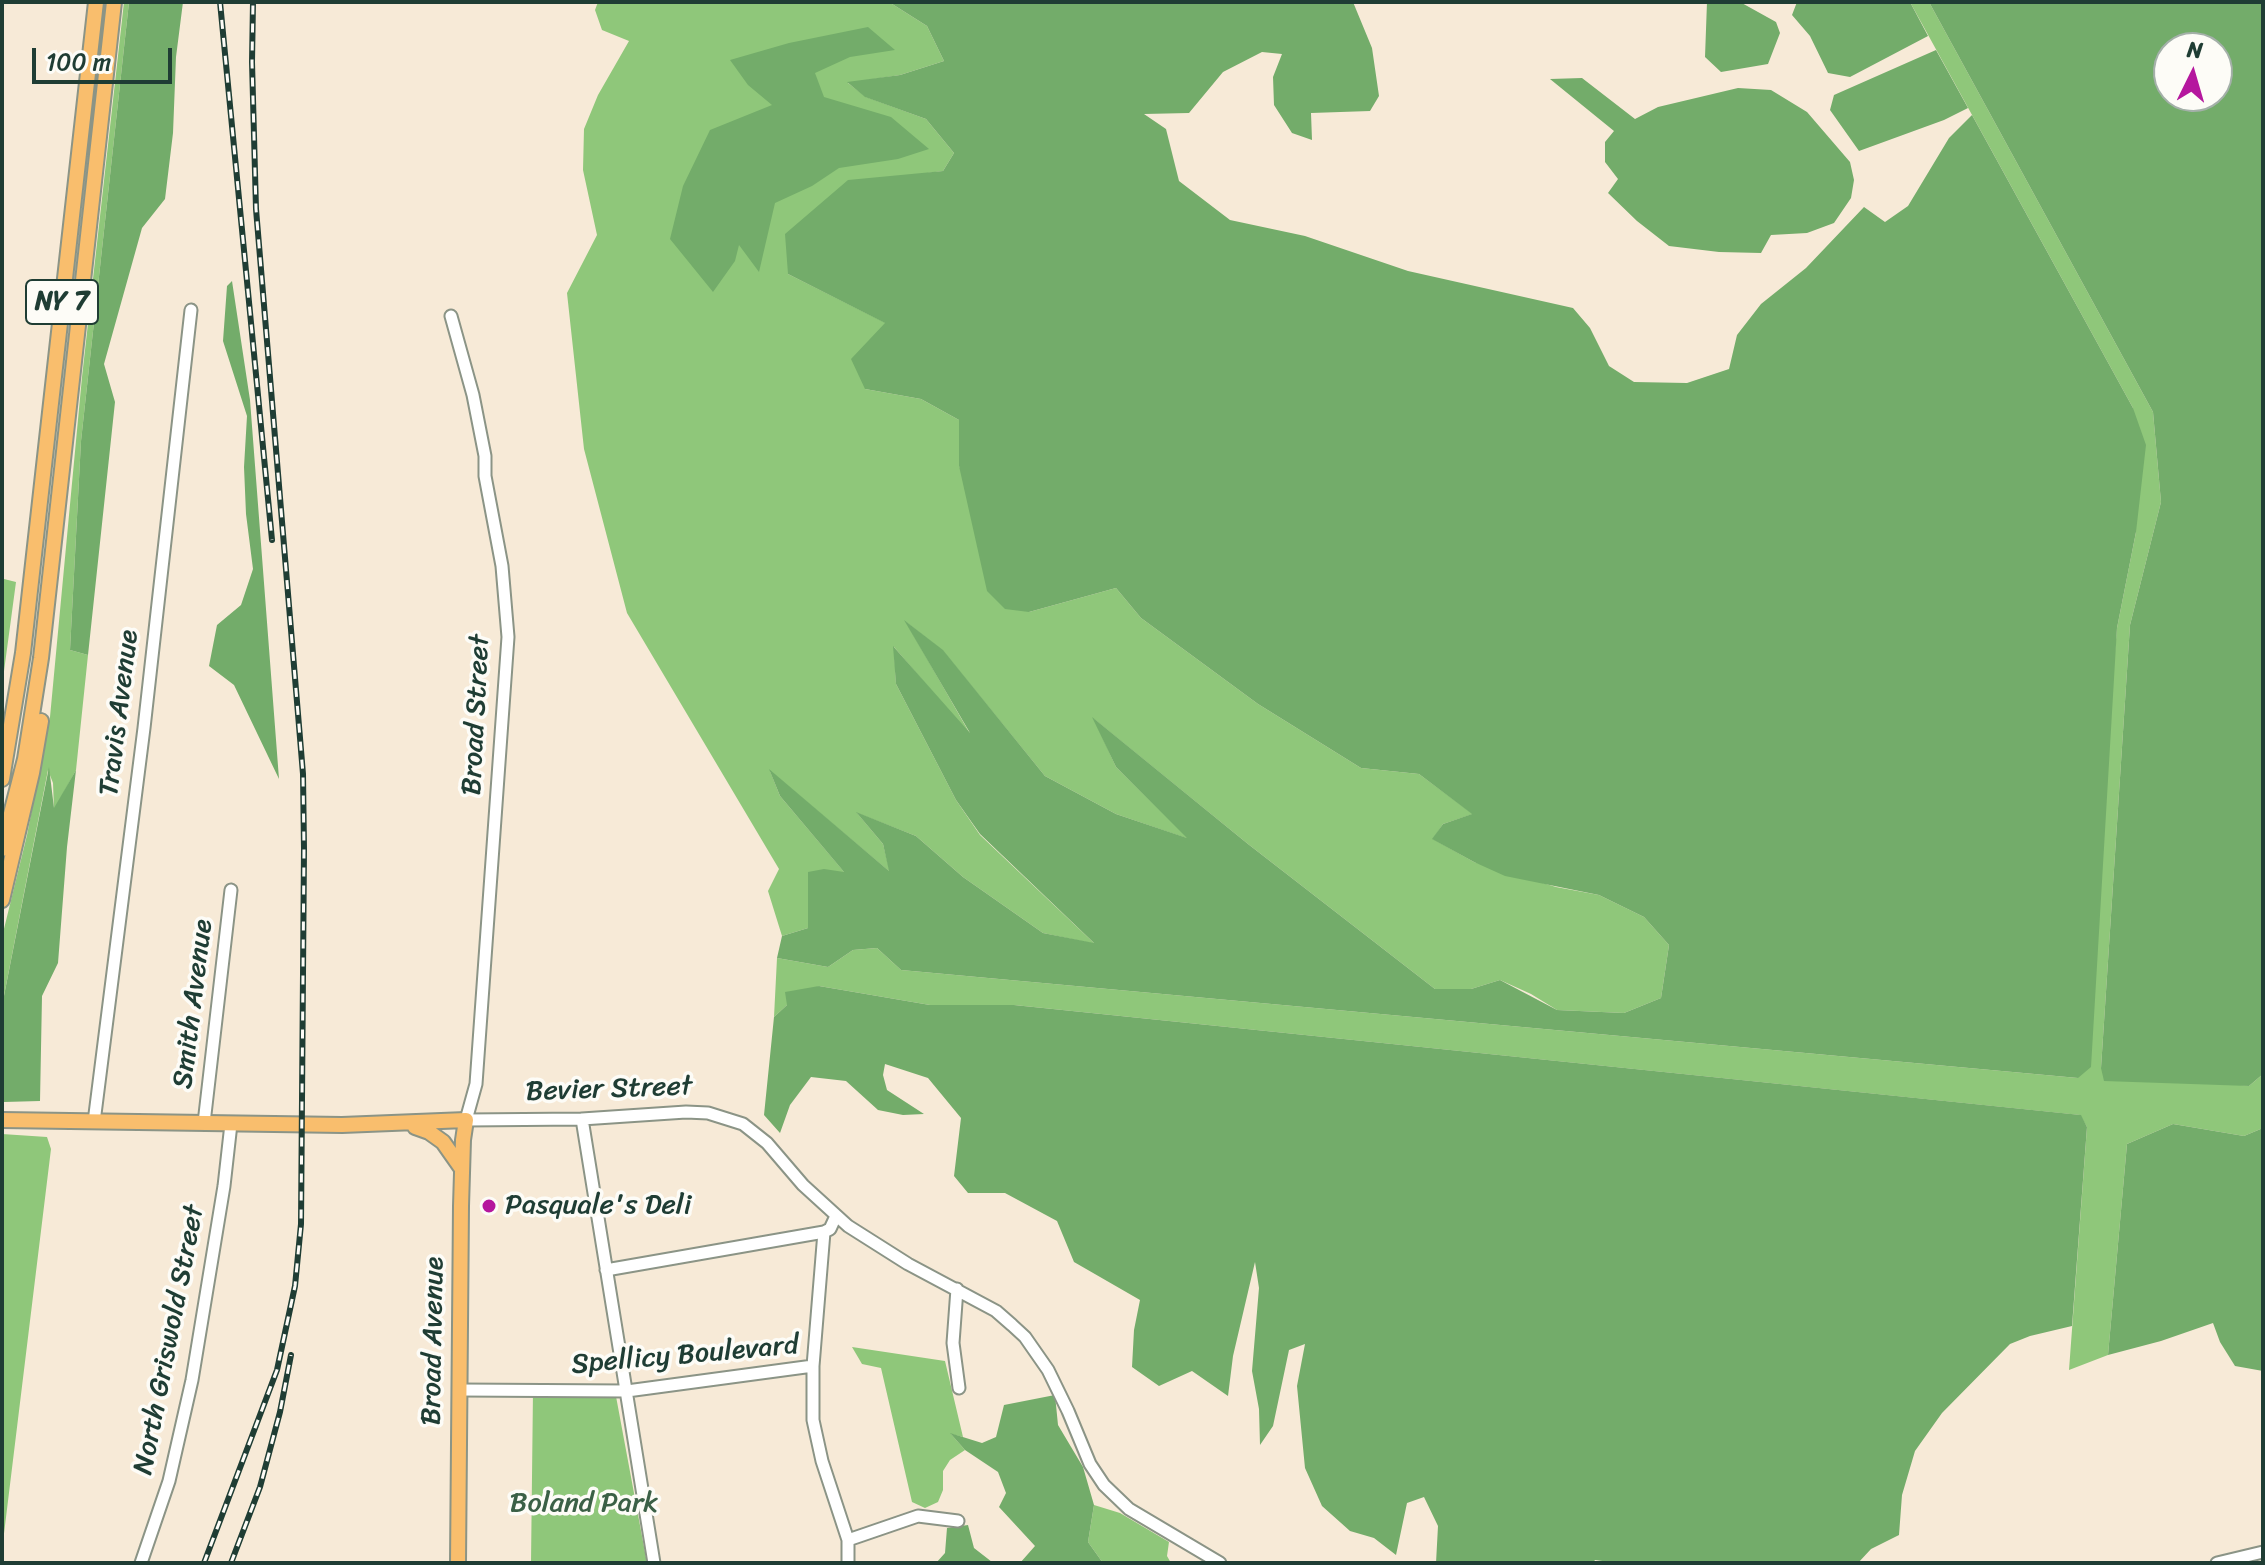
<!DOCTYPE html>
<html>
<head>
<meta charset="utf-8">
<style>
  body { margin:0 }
  #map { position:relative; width:2265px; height:1565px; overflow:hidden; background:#f7ead7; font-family:Sriracha,sans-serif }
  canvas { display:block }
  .frame { position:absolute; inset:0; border:4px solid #1f3d34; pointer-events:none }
  .north { position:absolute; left:2153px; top:32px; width:80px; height:80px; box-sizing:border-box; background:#fdfcf7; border:2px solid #a4b0a9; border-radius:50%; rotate:5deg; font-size:22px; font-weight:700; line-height:32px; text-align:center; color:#1f3d34 }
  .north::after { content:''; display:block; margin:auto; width:28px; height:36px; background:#b5179e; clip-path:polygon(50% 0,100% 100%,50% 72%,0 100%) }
  .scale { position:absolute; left:32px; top:48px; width:140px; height:36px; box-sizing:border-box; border:4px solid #1f3d34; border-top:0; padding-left:10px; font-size:24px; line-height:28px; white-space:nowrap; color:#1f3d34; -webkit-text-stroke:6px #fdfcf7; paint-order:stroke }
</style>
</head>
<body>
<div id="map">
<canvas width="2265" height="1565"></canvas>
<div class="frame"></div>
<div class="north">N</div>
<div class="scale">100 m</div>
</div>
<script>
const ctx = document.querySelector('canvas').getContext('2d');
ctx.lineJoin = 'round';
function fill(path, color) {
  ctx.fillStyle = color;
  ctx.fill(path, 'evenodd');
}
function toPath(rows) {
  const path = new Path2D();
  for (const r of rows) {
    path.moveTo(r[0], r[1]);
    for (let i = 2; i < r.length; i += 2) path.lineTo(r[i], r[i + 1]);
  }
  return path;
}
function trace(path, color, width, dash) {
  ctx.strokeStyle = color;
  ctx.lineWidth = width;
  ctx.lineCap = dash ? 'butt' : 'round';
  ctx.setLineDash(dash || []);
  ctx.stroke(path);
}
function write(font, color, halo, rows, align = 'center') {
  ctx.font = font + ' Sriracha,sans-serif';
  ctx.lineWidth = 7;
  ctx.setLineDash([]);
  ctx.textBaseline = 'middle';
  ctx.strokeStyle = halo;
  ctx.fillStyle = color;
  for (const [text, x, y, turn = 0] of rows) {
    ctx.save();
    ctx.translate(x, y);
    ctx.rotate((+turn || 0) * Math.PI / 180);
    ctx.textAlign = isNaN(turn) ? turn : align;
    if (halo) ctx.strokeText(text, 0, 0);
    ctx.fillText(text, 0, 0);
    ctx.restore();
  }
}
const green = toPath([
  [124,2,129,2,81,441,70,650,88,655,76,770,54,810,53,783,48,770,2,1006,2,937,27,835,50,717,82,377],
  [598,2,889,2,927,26,944,61,900,75,848,83,866,97,926,119,954,153,943,171,897,177,788,274,886,323,865,389,921,399,959,420,959,466,1029,612,1116,588,1141,618,1258,704,1361,768,1419,774,1473,814,1443,824,1433,839,1474,862,1556,887,1599,895,1644,917,1669,945,1661,998,1624,1013,1557,1010,1531,994,1500,980,1471,989,1435,989,1248,844,1094,719,1116,767,1189,839,1116,814,1045,776,943,651,906,622,973,739,894,647,896,684,956,800,980,835,1095,944,1043,933,963,877,916,836,857,813,883,844,890,872,770,771,780,796,845,873,808,928,782,936,768,891,779,869,627,613,584,449,567,293,597,235,583,170,584,129,598,95,629,41,602,30,595,10],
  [1910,2,1929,2,2153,412,2161,502,2130,625,2101,1068,2249,1086,2263,1074,2263,1128,2244,1136,2173,1124,2127,1144,2108,1355,2069,1370,2087,1127,2080,1115,1014,1005,930,1005,819,986,787,1005,774,1017,777,958,828,967,853,950,877,948,901,970,2078,1078,2117,628,2136,532,2133,408],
  [4,579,16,582,2,686,2,596],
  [2,1134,47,1137,51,1149,2,1550],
  [852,1347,945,1361,963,1437,951,1434,965,1450,950,1460,943,1471,943,1490,938,1502,925,1508,912,1502,881,1368,862,1364],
  [533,1391,615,1391,647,1563,531,1563],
  [1094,1505,1120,1513,1169,1542,1167,1556,1171,1563,1103,1563,1088,1542]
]);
const forest = toPath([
  [129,2,183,2,176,57,173,133,165,199,142,228,104,364,115,402,88,655,70,650,81,441],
  [889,2,1353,2,1372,48,1379,96,1370,111,1311,113,1312,140,1292,133,1274,105,1273,77,1282,54,1262,52,1223,72,1189,113,1144,114,1166,129,1179,181,1230,220,1305,236,1408,271,1573,308,1590,328,1609,366,1634,382,1687,383,1729,369,1737,335,1761,304,1806,268,1864,207,1885,222,1908,206,1949,138,1972,115,2133,408,2146,445,2136,532,2117,628,2091,1067,2078,1078,901,970,877,948,853,950,828,967,777,958,782,936,808,928,808,872,824,869,844,872,780,796,769,769,889,871,883,844,856,812,916,836,963,877,1043,933,1094,943,980,834,956,800,896,684,893,646,970,733,904,620,943,650,1045,776,1116,814,1187,838,1116,767,1092,717,1248,844,1435,989,1471,989,1500,980,1557,1010,1624,1013,1661,998,1669,945,1644,917,1599,895,1505,876,1474,862,1432,839,1443,824,1472,814,1419,774,1361,768,1258,704,1141,618,1116,588,1029,612,1005,609,987,591,959,466,959,420,921,399,865,389,851,359,885,323,788,274,785,234,848,180,943,171,954,153,926,119,865,97,847,82,900,75,944,61,927,26],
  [1707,2,1740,2,1776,22,1780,33,1768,64,1721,72,1705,57],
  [1797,2,1910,2,1928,36,1850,77,1828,73,1810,36,1792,15],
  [1929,2,2263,2,2263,1074,2249,1086,2104,1081,2101,1068,2130,625,2161,502,2153,412],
  [2169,48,2217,48,2217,96,2169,96],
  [868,27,895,50,850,57,815,73,824,97,891,117,929,149,898,159,839,168,812,186,775,203,759,272,739,245,735,261,713,292,670,239,683,186,710,130,772,105,748,85,730,60,789,43],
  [1936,50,1968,108,1944,120,1859,151,1830,110,1834,95],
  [1582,78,1635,119,1658,107,1738,88,1771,90,1807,112,1850,162,1854,180,1851,198,1834,223,1807,233,1771,235,1761,253,1719,252,1669,246,1637,221,1608,193,1618,179,1605,162,1605,142,1614,131,1550,79],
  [232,281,250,400,279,779,234,685,209,666,217,625,241,605,253,569,246,514,244,467,247,416,223,341,227,286],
  [49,767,54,808,76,770,67,847,58,963,42,996,40,1101,4,1102,2,1101,2,1006],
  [819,986,930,1005,1014,1005,2081,1115,2087,1127,2072,1326,2030,1336,2010,1344,1942,1413,1915,1451,1902,1495,1899,1535,1871,1549,1858,1563,1617,1563,1595,1560,1593,1563,1436,1563,1438,1526,1424,1497,1407,1503,1396,1555,1374,1538,1350,1531,1322,1506,1305,1468,1297,1386,1305,1344,1289,1350,1273,1426,1260,1445,1259,1409,1252,1371,1259,1288,1255,1262,1233,1356,1228,1396,1192,1371,1159,1386,1132,1367,1134,1330,1140,1300,1074,1262,1057,1221,1005,1193,968,1193,954,1176,961,1118,928,1078,885,1064,883,1075,887,1090,924,1114,903,1115,878,1110,846,1081,811,1077,790,1105,780,1133,764,1115,774,1017,787,1005,785,992],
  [2173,1124,2244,1136,2263,1128,2263,1371,2235,1366,2220,1342,2213,1323,2161,1341,2108,1355,2127,1144],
  [1055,1395,1058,1425,1083,1467,1094,1505,1088,1542,1103,1563,1020,1563,1035,1546,999,1507,1006,1493,998,1472,965,1450,950,1433,982,1443,996,1437,1004,1405],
  [968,1525,974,1548,992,1562,997,1563,936,1563,945,1553,947,1528]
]);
const minor = toPath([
  [451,316,473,395,485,456,485,476,502,566,508,637,476,1084,466,1120,582,1119,686,1112,708,1113,743,1124,767,1143,803,1185,848,1226,908,1264,996,1311,1012,1325,1025,1337,1048,1370,1068,1411,1090,1464,1104,1485,1129,1509,1220,1563],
  [582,1119,654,1563],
  [94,1122,144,728,191,310],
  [204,1123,231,890],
  [836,1216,830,1229,824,1232,813,1366,813,1420,822,1461,848,1540,848,1563],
  [606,1270,824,1232],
  [957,1289,953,1343,959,1388],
  [459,1390,627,1391,813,1366],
  [848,1540,918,1516,958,1521],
  [141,1563,169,1481,192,1380,224,1186,231,1124],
  [2217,1563,2263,1552]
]);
const major = toPath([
  [2,779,23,653,96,2],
  [2,849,25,759,41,658,114,2],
  [2,900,32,773,41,721],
  [2,1120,342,1125,466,1120,463,1140,461,1206,458,1563],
  [415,1127,429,1132,443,1142,462,1169]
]);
const rail = toPath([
  [220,2,272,540],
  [204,1563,277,1370,295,1286,301,1224,304,849,303,774,256,209,252,62,253,2],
  [231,1563,260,1487,280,1412,291,1355]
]);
const markers = [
  [489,1206,8,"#b5179e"]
];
const shields = [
  [62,302,72]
];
const shieldNames = [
  ["NY 7",62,302]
];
const streetNames = [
  ["Travis Avenue",120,713,-83],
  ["Broad Street",477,715,-87],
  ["Smith Avenue",194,1004,-83],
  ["Bevier Street",609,1090,-2],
  ["North Griswold Street",170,1340,-79],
  ["Broad Avenue",434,1341,-89],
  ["Spellicy Boulevard",685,1356,-5]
];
const poiNames = [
  ["Pasquale's Deli",505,1206]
];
const parkNames = [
  ["Boland Park",584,1504]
];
fill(green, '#8fc77a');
fill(forest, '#73ac6a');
trace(minor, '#8b9486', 15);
trace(major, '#8b9486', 18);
trace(minor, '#fff', 11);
trace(major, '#f9be6d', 14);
trace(rail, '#1f3d34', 6);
trace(rail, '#fdfcf7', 3, [9]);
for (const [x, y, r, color] of markers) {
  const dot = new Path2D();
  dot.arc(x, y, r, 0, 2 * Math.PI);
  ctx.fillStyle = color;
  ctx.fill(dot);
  trace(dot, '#fdfcf7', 3);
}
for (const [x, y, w] of shields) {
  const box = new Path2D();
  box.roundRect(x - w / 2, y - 22, w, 44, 6);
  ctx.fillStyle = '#fdfcf7';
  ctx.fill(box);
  trace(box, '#1f3d34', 2);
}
write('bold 26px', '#1f3d34', null, shieldNames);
write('28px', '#1f3d34', '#fdfcf7', streetNames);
write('28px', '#1f3d34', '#fdfcf7', poiNames, 'left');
write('28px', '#3b6046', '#fdfcf7', parkNames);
</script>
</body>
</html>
